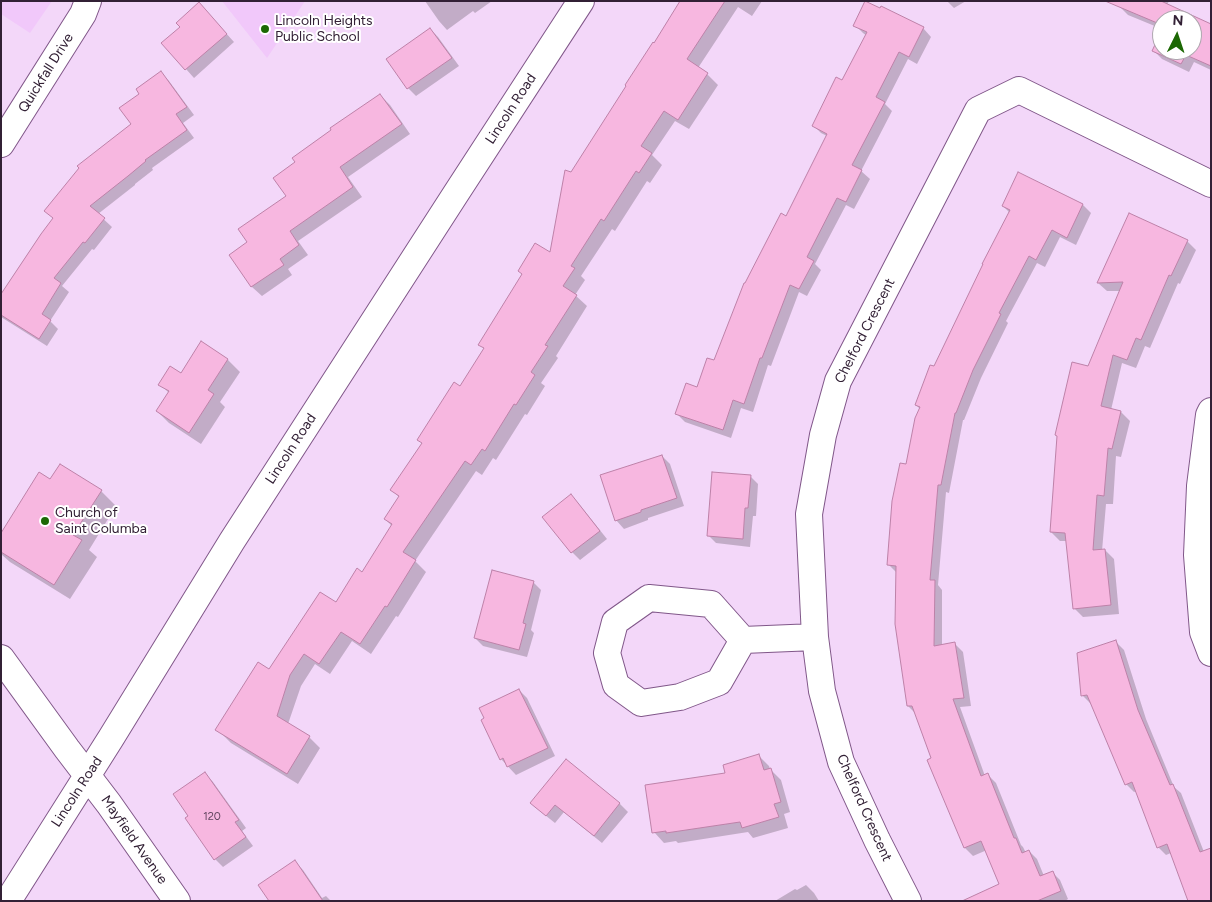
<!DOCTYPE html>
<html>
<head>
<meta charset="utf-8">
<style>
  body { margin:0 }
  #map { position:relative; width:1212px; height:902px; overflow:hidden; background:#f3d7f9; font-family:Figtree,sans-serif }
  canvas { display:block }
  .frame { position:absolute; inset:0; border:2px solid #322035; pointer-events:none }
  .north { position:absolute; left:1152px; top:10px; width:50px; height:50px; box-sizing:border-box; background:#fff; border:1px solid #ada6ae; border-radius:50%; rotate:4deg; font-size:14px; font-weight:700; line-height:20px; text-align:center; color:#322035 }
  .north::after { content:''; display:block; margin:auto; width:18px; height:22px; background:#1c6804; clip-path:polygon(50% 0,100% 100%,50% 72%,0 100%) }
</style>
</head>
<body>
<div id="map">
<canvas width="1212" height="902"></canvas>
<div class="frame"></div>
<div class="north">N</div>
</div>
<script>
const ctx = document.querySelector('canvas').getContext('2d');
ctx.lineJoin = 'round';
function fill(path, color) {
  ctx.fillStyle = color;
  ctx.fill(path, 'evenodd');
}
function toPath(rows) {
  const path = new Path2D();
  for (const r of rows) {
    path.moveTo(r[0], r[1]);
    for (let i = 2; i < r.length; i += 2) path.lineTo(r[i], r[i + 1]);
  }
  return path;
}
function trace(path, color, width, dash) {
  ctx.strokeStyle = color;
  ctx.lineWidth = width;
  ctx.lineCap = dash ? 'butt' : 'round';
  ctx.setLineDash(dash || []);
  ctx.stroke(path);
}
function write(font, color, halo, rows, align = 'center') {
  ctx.font = font + ' Figtree,sans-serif';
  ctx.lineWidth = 4;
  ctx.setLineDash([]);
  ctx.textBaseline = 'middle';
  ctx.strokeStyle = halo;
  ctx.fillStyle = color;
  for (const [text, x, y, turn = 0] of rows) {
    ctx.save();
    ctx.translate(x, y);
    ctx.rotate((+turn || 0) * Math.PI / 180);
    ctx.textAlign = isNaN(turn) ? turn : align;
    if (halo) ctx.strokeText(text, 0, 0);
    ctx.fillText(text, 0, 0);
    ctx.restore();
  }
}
const built = toPath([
  [1,1,52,1,30,33,1,14],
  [222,1,305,1,267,58]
]);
const shadow = toPath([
  [425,1,492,1,475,13,473,11,447,30,439,21],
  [682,1,762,1,752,16,738,7,698,68,707,74,718,85,689,129,675,121,652,155,662,165,650,183,647,181,615,231,612,229,581,276,585,280,575,295,587,306,556,356,558,358,541,383,545,386,527,415,525,414,496,460,493,458,482,475,476,471,415,561,426,572,398,617,396,616,371,654,352,641,330,674,315,664,301,686,288,724,309,737,320,748,298,784,231,743,220,732,270,671,336,604,363,573,392,526,385,519,400,498,392,490,460,387,485,349,480,345,551,254,571,173],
  [947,1,966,1,954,8],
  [1111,1,1169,1,1167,5,1211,25,1211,70,1194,62,1189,72,1162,59,1154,51,1162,33,1162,50,1192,50,1192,20,1162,20,1162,29,1128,15,1120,7],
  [207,12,234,42,194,78,163,43],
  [855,25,923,28,931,37,917,64,908,59,885,104,892,111,861,171,870,179,854,209,846,205,815,264,821,270,807,296,799,292,771,366,768,365,753,412,741,408,731,438,685,422,677,414,698,388,714,362,827,136,821,133,813,125,843,82,867,36,863,33],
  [430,29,438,37,459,66,416,96,408,88,388,59],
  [161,73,169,81,194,115,183,123,194,138,152,168,153,170,135,184,135,185,98,214,112,227,94,250,92,249,62,286,69,292,50,321,58,329,47,346,1,317,1,297,132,125,141,94],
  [380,95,390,105,410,134,348,177,362,197,298,241,308,255,288,269,292,275,262,296,252,287,230,255,249,242,287,197],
  [1019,174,1083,205,1091,213,1076,245,1060,237,1045,267,1037,263,1006,321,1008,323,981,378,964,420,963,420,949,493,946,492,938,585,942,590,942,646,955,644,963,652,971,706,960,707,985,776,988,775,996,783,1021,845,1023,847,1026,853,1029,851,1037,859,1044,876,1052,872,1060,880,1068,899,1065,901,1002,901,1001,884,987,850,973,856,965,848,916,714,908,706,897,573,888,564,907,466,920,409,916,405,1010,213,1003,206],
  [1187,241,1196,250,1180,284,1178,283,1150,348,1145,346,1136,368,1122,363,1111,410,1121,412,1130,421,1121,457,1116,456,1113,504,1106,504,1102,551,1105,550,1114,559,1119,614,1083,617,1074,608,1067,541,1060,541,1051,532,1088,368,1120,291,1107,291,1098,283],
  [202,343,228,360,240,372,220,402,225,407,201,444,169,423,157,411,169,393,160,384,181,375],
  [662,456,670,464,684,506,648,518,648,520,624,529,616,520],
  [750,476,758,484,756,516,753,516,750,547,716,543,708,535],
  [51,481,101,491,116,506,89,550,97,557,70,599,10,562,1,554,1,535],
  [571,496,579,504,607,539,580,560,572,552],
  [533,582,541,590,531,630,534,633,527,657,483,646,475,638],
  [1116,642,1124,650,1146,719,1174,787,1181,793,1204,852,1171,853,1166,855,1158,847,1137,791,1134,792,1126,784,1092,704,1091,704,1083,696,1078,653],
  [519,690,527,698,555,756,516,775,501,759],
  [758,755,769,766,770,769,781,780,790,812,784,814,788,828,753,838,748,832,678,843,676,841,664,843,654,832,727,774],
  [566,761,620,804,628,812,602,843,564,812,555,823,540,811],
  [205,774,213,782,246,828,242,831,253,846,223,867,215,859,186,819,190,816],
  [295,862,303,870,322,898,326,896,331,901,270,901],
  [806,885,814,893,819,901,775,901,795,889,797,890]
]);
const building = toPath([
  [680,1,725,1,687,59,708,73,678,120,664,111,641,146,652,153,639,173,636,171,604,221,601,219,571,266,575,268,563,286,577,295,545,345,548,346,531,372,535,375,516,405,514,404,485,451,482,449,471,465,465,461,403,552,416,560,387,607,385,606,360,644,341,632,319,664,304,654,290,675,277,716,310,736,287,774,215,730,258,662,269,669,320,592,336,602,357,568,362,572,392,524,384,519,399,496,390,490,422,443,417,440,454,382,460,386,484,348,478,345,522,274,518,271,535,243,550,252,565,170,571,172,626,86,625,85,653,42,654,43,680,1],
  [865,1,880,8,881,6,924,27,909,57,899,52,876,97,885,102,852,165,862,170,846,202,837,198,807,257,814,261,799,289,790,285,762,358,760,358,744,404,733,400,723,430,675,414,686,383,697,387,707,358,714,360,744,283,745,283,781,213,786,216,827,134,812,126,836,77,842,80,867,32,853,26,865,1],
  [1105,1,1161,1,1211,24,1211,66,1186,55,1181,64,1152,51,1162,30,1162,50,1192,50,1192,20,1162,20,1162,25,1105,1],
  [199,2,227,34,185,70,161,43,180,27,176,23,199,2],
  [430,28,452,58,407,89,386,59,430,28],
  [161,71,187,107,176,114,187,130,145,160,146,161,128,176,90,206,105,218,85,243,83,242,54,278,61,283,42,314,51,320,39,339,1,315,1,294,41,234,53,218,44,211,79,168,77,166,131,124,119,108,139,94,136,89,161,71],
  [380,94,402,124,340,167,353,187,290,231,299,245,280,259,284,265,251,287,229,255,247,242,238,229,286,196,273,178,295,162,292,158,331,130,330,128,380,94],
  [1018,172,1083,204,1067,238,1052,230,1036,260,1029,256,999,313,1001,314,973,370,956,413,955,413,941,485,938,485,930,580,935,580,934,646,955,642,964,698,953,699,981,776,988,773,1014,838,1016,838,1022,853,1029,850,1040,876,1053,871,1061,891,1037,901,962,901,999,884,981,841,964,848,927,760,931,758,912,706,907,706,895,624,896,566,887,565,892,501,900,463,906,464,915,418,920,407,915,405,930,365,934,366,983,264,982,264,1010,210,1002,206,1018,172],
  [1129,213,1188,240,1171,276,1169,275,1141,340,1136,338,1127,360,1113,355,1101,406,1121,411,1112,449,1108,448,1104,496,1097,495,1093,550,1105,549,1111,605,1073,609,1065,533,1050,532,1057,436,1055,435,1072,362,1088,366,1123,282,1097,283,1129,213],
  [201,341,228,359,208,390,214,394,189,433,156,411,169,391,158,385,170,366,181,373,201,341],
  [662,455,677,498,641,510,641,512,615,521,600,475,662,455],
  [60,464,102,490,73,535,82,540,54,585,1,552,1,533,39,472,50,479,60,464],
  [712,472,751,475,748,508,745,508,743,539,707,536,712,472],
  [571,494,600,531,571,553,542,517,571,494],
  [492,570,534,581,523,623,526,624,519,650,474,638,492,570],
  [1116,640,1138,710,1170,785,1173,784,1200,852,1211,848,1211,901,1188,901,1167,844,1157,848,1132,782,1125,785,1087,695,1081,696,1077,653,1116,640],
  [519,689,548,748,507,767,503,758,500,760,481,720,484,718,479,708,519,689],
  [759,754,764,770,771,768,781,802,774,804,779,817,742,828,740,822,666,833,666,831,652,833,645,785,725,773,723,765,759,754],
  [566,759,620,803,594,836,555,805,546,816,530,803,566,759],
  [205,772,239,820,235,822,246,837,214,860,185,818,188,816,173,794,205,772],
  [295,860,323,901,269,901,258,885,295,860]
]);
const minor = toPath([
  [1,144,83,14,88,1],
  [1211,411,1209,415,1200,486,1197,555,1203,632,1211,653],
  [649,598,711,604,743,640,719,682,680,697,641,703,616,685,607,653,615,622,649,598],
  [743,640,815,637],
  [1,658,67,749,109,804,177,901],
  [8,901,111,738,232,541,455,195,581,1],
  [908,901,877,840,841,762,822,691,815,637,809,514,823,435,838,381,978,110,1019,90,1211,184]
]);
const markers = [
  [265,29,5,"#1c6804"],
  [45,521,5,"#1c6804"]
];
const numberNames = [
  ["120",212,817]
];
const poiNames = [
  ["Lincoln Heights",275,21],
  ["Public School",275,37],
  ["Church of",55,513],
  ["Saint Columba",55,529]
];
const streetNames = [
  ["Quickfall Drive",46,73,-58],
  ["Lincoln Road",511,109,-57],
  ["Chelford Crescent",865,331,-63],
  ["Lincoln Road",291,449,-57],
  ["Lincoln Road",77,792,-57],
  ["Chelford Crescent",864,808,66],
  ["Mayfield Avenue",134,840,55]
];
fill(built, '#f1c8fa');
fill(shadow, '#0003');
fill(building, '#f7b7e0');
trace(building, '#bd81a8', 1);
trace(minor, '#805789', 28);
trace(minor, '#fff', 26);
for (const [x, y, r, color] of markers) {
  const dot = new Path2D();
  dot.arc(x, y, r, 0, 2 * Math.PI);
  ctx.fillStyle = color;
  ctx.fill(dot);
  trace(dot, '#fff', 2);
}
write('11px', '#634660', null, numberNames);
write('14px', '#322035', '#fff', poiNames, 'left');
write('14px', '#322035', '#fff', streetNames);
</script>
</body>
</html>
